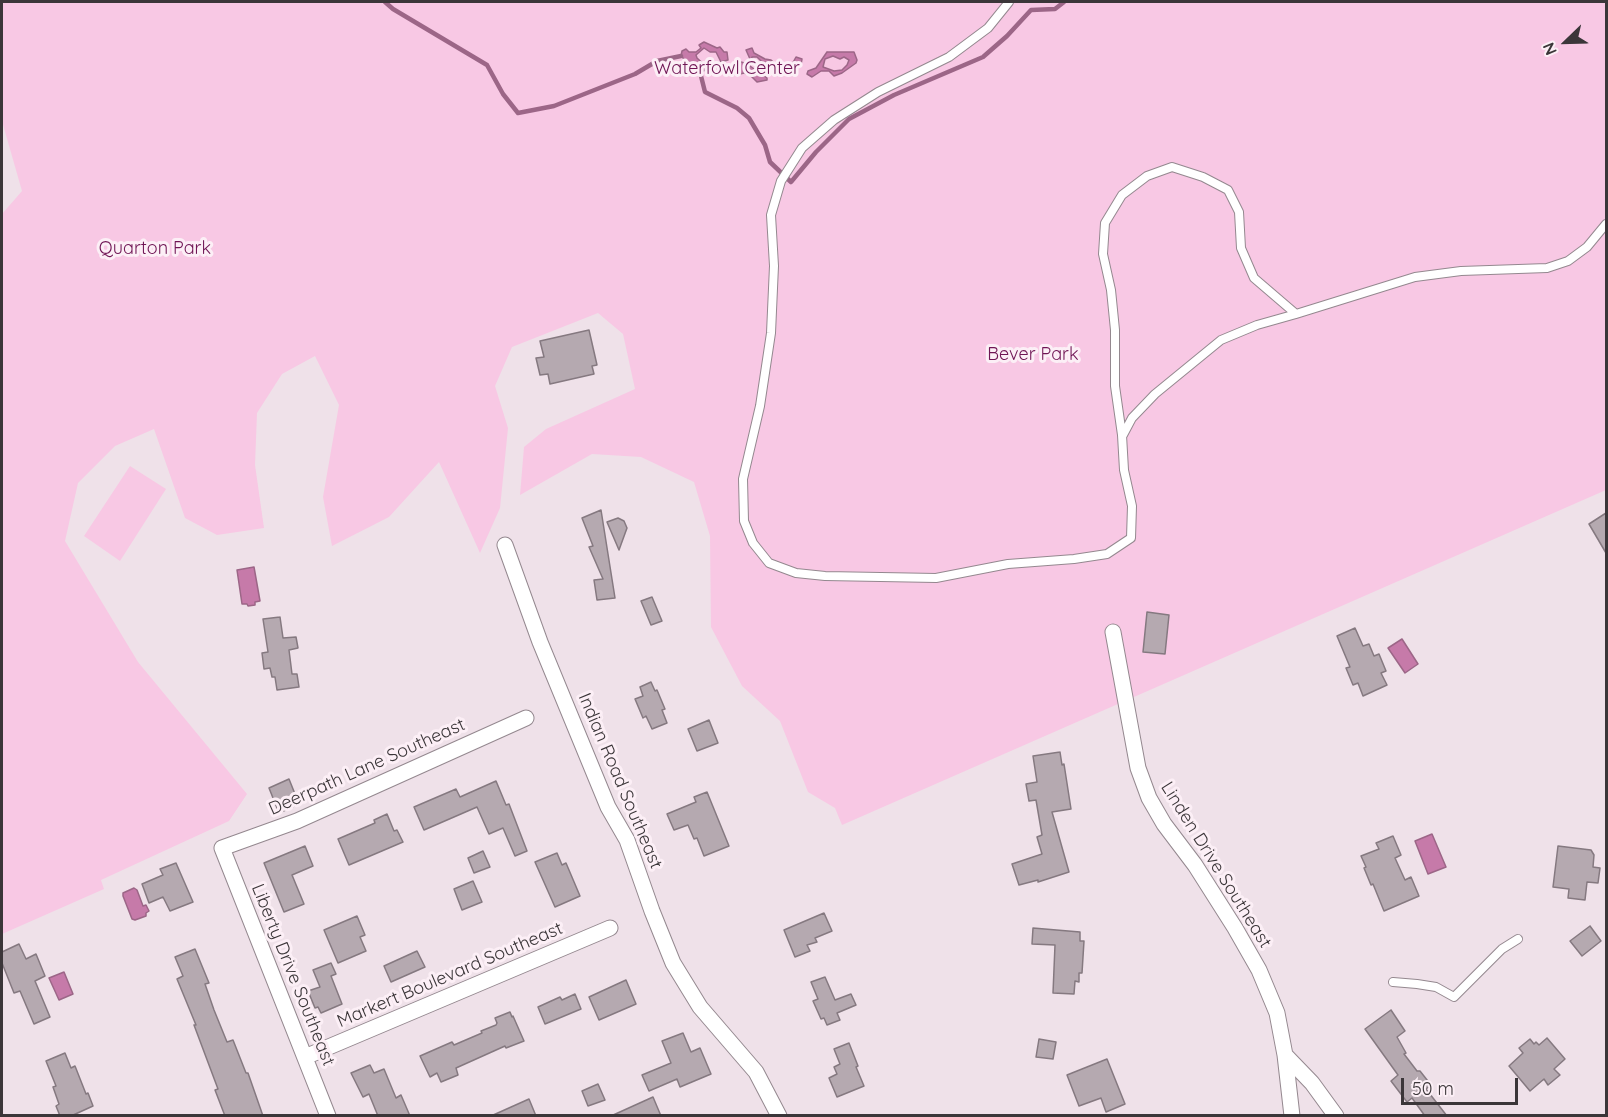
<!DOCTYPE html>
<html>
<head>
<meta charset="utf-8">
<style>
  body { margin:0 }
  #map { position:relative; width:1608px; height:1117px; overflow:hidden; background:#efe1e9; font-family:Quicksand,sans-serif }
  canvas { display:block }
  .frame { position:absolute; inset:0; border:3px solid #3b3639; pointer-events:none }
  .north { position:absolute; left:1536px; top:12px; width:60px; height:60px; -webkit-text-stroke:4px #fceff6; paint-order:stroke; rotate:247deg; font-size:16px; font-weight:700; line-height:24px; text-align:center; color:#3b3639 }
  .north::after { content:''; display:block; margin:auto; width:21px; height:27px; background:#3b3639; clip-path:polygon(50% 0,100% 100%,50% 72%,0 100%) }
  .scale { position:absolute; left:1401px; top:1078px; width:117px; height:27px; box-sizing:border-box; border:3px solid #3b3639; border-top:0; padding-left:8px; font-size:18px; line-height:21px; white-space:nowrap; color:#3b3639; -webkit-text-stroke:4px #fceff6; paint-order:stroke }
</style>
</head>
<body>
<div id="map">
<canvas width="1608" height="1117"></canvas>
<div class="frame"></div>
<div class="north">N</div>
<div class="scale">50 m</div>
</div>
<script>
const ctx = document.querySelector('canvas').getContext('2d');
ctx.lineJoin = 'round';
function fill(path, color) {
  ctx.fillStyle = color;
  ctx.fill(path, 'evenodd');
}
function toPath(rows) {
  const path = new Path2D();
  for (const r of rows) {
    path.moveTo(r[0], r[1]);
    for (let i = 2; i < r.length; i += 2) path.lineTo(r[i], r[i + 1]);
  }
  return path;
}
function trace(path, color, width, dash) {
  ctx.strokeStyle = color;
  ctx.lineWidth = width;
  ctx.lineCap = dash ? 'butt' : 'round';
  ctx.setLineDash(dash || []);
  ctx.stroke(path);
}
function write(font, color, halo, rows, align = 'center') {
  ctx.font = font + ' Quicksand,sans-serif';
  ctx.lineWidth = 6;
  ctx.setLineDash([]);
  ctx.textBaseline = 'middle';
  ctx.strokeStyle = halo;
  ctx.fillStyle = color;
  for (const [text, x, y, turn = 0] of rows) {
    ctx.save();
    ctx.translate(x, y);
    ctx.rotate((+turn || 0) * Math.PI / 180);
    ctx.textAlign = isNaN(turn) ? turn : align;
    if (halo) ctx.strokeText(text, 0, 0);
    ctx.fillText(text, 0, 0);
    ctx.restore();
  }
}
const green = toPath([
  [2,2,1606,2,1606,490,842,825,835,808,808,792,780,721,742,686,711,627,710,536,694,482,641,457,592,454,520,495,524,447,546,429,635,389,623,334,598,313,512,347,495,386,508,428,500,508,480,553,439,462,389,517,332,546,323,497,339,405,315,356,282,374,257,413,255,465,264,528,217,535,185,518,154,429,115,446,78,483,65,541,138,662,247,794,229,821,101,880,104,889,2,934,2,214,22,191,2,121],
  [130,466,166,489,120,561,84,536]
]);
const water = toPath([
  [704,42,717,48,720,47,724,52,727,52,728,60,721,62,716,52,710,52,704,48,696,55,697,58,709,69,700,72,697,69,697,65,694,62,688,63,681,56,682,51,686,49,689,52,696,52,701,48,699,45,704,42],
  [752,48,754,53,765,59,771,60,779,67,785,69,791,66,796,57,802,59,801,65,790,72,778,70,771,63,762,62,757,57,752,57,750,66,767,78,767,80,757,82,750,75,744,73,736,75,732,73,731,70,735,64,741,62,748,64,750,59,746,50,752,48],
  [827,52,854,52,857,60,856,63,842,73,834,76,829,71,821,71,812,77,807,74,808,71,816,68,827,52],
  [833,56,840,59,844,57,849,60,847,65,842,70,834,71,823,67,825,59,833,56],
  [254,567,260,601,255,602,255,605,248,606,247,604,242,604,237,570,254,567],
  [1402,639,1418,664,1405,673,1388,648,1402,639],
  [1432,834,1446,867,1428,874,1415,841,1432,834],
  [134,888,137,890,143,906,146,905,149,911,146,913,146,916,135,920,132,919,123,896,123,893,134,888],
  [64,972,73,994,59,1000,49,978,64,972]
]);
const stream = toPath([
  [385,2,393,9,487,65,503,94,518,113,554,106,635,74,657,61,681,56],
  [700,72,705,92,737,108,749,118,765,145,770,162,791,182,816,152,849,119,894,95,983,57,1007,36,1031,10,1055,9,1064,2]
]);
const building = toPath([
  [589,330,597,365,592,366,594,374,550,384,548,374,540,375,536,358,544,357,540,341,589,330],
  [601,510,615,598,597,600,594,580,603,579,589,547,593,546,582,518,601,510],
  [1606,513,1606,553,1589,524,1606,513],
  [618,518,624,521,627,528,619,550,607,522,618,518],
  [652,597,662,621,651,625,641,601,652,597],
  [1147,612,1169,615,1165,654,1143,652,1147,612],
  [280,617,283,638,296,637,298,648,289,650,292,674,297,674,299,687,277,690,275,677,272,677,270,668,264,669,262,653,268,652,263,619,280,617],
  [1355,628,1363,646,1369,644,1374,656,1379,654,1386,671,1381,673,1387,685,1363,696,1358,683,1353,685,1346,668,1350,667,1337,636,1355,628],
  [651,682,655,691,657,690,665,709,662,710,667,723,652,729,646,716,643,718,635,699,643,696,640,687,651,682],
  [709,720,718,743,697,751,688,729,709,720],
  [1060,752,1062,765,1064,764,1071,809,1052,812,1069,872,1038,882,1038,880,1019,885,1012,864,1042,854,1037,837,1042,835,1036,800,1029,801,1026,784,1037,782,1033,756,1060,752],
  [289,779,299,804,279,813,269,788,289,779],
  [496,781,506,805,509,804,527,851,515,856,503,828,489,834,477,807,424,830,414,807,456,789,460,797,496,781],
  [707,792,729,846,704,856,697,838,694,839,688,825,674,830,667,814,696,802,694,797,707,792],
  [387,814,394,831,397,830,403,842,349,865,338,839,375,823,374,820,387,814],
  [1393,836,1401,855,1395,858,1405,880,1411,877,1419,896,1384,911,1373,884,1371,885,1364,868,1366,867,1361,856,1379,849,1376,843,1393,836],
  [305,846,313,866,292,875,304,904,284,912,264,863,305,846],
  [1558,846,1591,850,1594,855,1593,867,1600,868,1598,883,1587,882,1585,900,1568,898,1569,889,1553,887,1558,846],
  [483,851,490,867,474,873,468,858,483,851],
  [557,853,562,865,566,863,580,896,555,907,535,862,557,853],
  [176,863,193,902,170,911,163,897,149,903,142,884,163,875,160,869,176,863],
  [473,881,482,902,462,910,454,889,473,881],
  [824,913,832,931,815,938,817,942,807,945,810,951,795,957,784,930,824,913],
  [357,916,365,935,360,937,366,951,338,963,324,930,357,916],
  [1590,926,1601,941,1582,956,1570,941,1590,926],
  [1033,928,1080,932,1080,941,1084,941,1082,973,1079,973,1079,982,1075,981,1074,994,1053,993,1055,945,1032,944,1033,928],
  [19,944,26,959,36,954,45,976,35,981,50,1017,34,1024,20,991,14,993,2,963,2,952,19,944],
  [195,949,209,983,205,984,214,1010,227,1042,233,1040,246,1073,248,1073,263,1116,225,1116,215,1090,218,1089,194,1025,196,1025,177,979,183,976,175,957,195,949],
  [417,951,425,967,391,982,384,966,417,951],
  [331,963,336,974,331,976,342,1004,321,1013,318,1007,315,1008,308,991,320,987,313,970,331,963],
  [825,977,835,1000,851,994,856,1005,837,1013,840,1020,827,1025,824,1018,821,1019,813,1001,818,999,811,982,825,977],
  [626,980,636,1004,599,1020,589,997,626,980],
  [575,994,581,1009,545,1024,538,1007,560,997,562,1000,575,994],
  [1391,1010,1405,1031,1397,1037,1406,1053,1404,1054,1417,1071,1420,1071,1431,1085,1426,1089,1447,1116,1425,1116,1412,1098,1407,1102,1391,1081,1398,1075,1365,1029,1391,1010],
  [510,1012,512,1017,513,1016,524,1041,506,1048,505,1046,456,1068,458,1075,441,1082,437,1073,430,1077,420,1056,452,1042,454,1045,482,1033,481,1031,496,1025,497,1023,495,1018,510,1012],
  [683,1033,691,1052,700,1048,711,1074,680,1087,677,1079,649,1091,642,1075,671,1063,662,1041,683,1033],
  [1547,1038,1565,1059,1554,1069,1560,1075,1548,1085,1544,1079,1530,1091,1509,1066,1523,1053,1519,1048,1530,1039,1534,1044,1536,1042,1539,1045,1547,1038],
  [1039,1039,1056,1042,1053,1059,1036,1057,1039,1039],
  [849,1043,858,1066,856,1067,864,1086,837,1097,829,1078,837,1074,834,1067,840,1064,834,1049,849,1043],
  [65,1053,71,1068,75,1066,86,1094,88,1093,93,1106,71,1116,60,1116,56,1106,59,1104,53,1087,56,1086,46,1061,65,1053],
  [1107,1059,1125,1104,1106,1112,1101,1098,1079,1106,1067,1075,1107,1059],
  [370,1065,374,1073,384,1069,396,1098,401,1095,410,1116,378,1116,369,1094,363,1097,351,1073,370,1065],
  [598,1084,605,1100,588,1106,582,1091,598,1084],
  [653,1097,661,1116,611,1116,653,1097],
  [529,1099,536,1116,491,1116,529,1099]
]);
const lane = toPath([
  [1009,2,988,28,949,57,878,92,834,120,802,148,781,181,771,215,774,266,771,333,760,406,743,479,744,521,753,543,769,563,796,573,825,576,936,578,1008,564,1074,559,1107,554,1131,538,1132,506,1124,470,1122,435,1115,386,1115,330,1111,290,1103,254,1105,223,1122,195,1147,176,1172,167,1203,177,1228,190,1239,212,1241,248,1254,278,1296,314,1415,277,1461,271,1547,268,1568,261,1587,247,1606,224],
  [1123,435,1132,418,1155,394,1221,340,1257,325,1296,314],
  [1393,982,1417,984,1436,987,1454,997,1502,949,1518,939]
]);
const street = toPath([
  [505,545,540,642,608,807,627,840,652,911,673,963,700,1007,756,1072,779,1116],
  [1113,632,1138,768,1149,798,1164,824,1195,865,1235,928,1259,970,1277,1013,1285,1055,1292,1116],
  [1285,1055,1312,1083,1336,1116],
  [305,1057,610,928],
  [328,1116,222,848,297,821,526,718]
]);
const parkNames = [
  ["Waterfowl Center",727,69],
  ["Quarton Park",155,249],
  ["Bever Park",1033,355]
];
const streetNames = [
  ["Deerpath Lane Southeast",367,767,-24],
  ["Indian Road Southeast",620,781,67],
  ["Linden Drive Southeast",1216,865,58],
  ["Liberty Drive Southeast",293,975,68],
  ["Markert Boulevard Southeast",450,975,-23]
];
fill(green, '#f8c8e4');
fill(water, '#c67aa9');
trace(water, '#9c6687', 1.5);
trace(stream, '#9c6687', 4.5);
fill(building, '#b5a9b0');
trace(building, '#857980', 1.5);
trace(lane, '#94888f', 10);
trace(street, '#94888f', 17);
trace(lane, '#fff', 8);
trace(street, '#fff', 15);
write('18px', '#6f1454', '#fceff6', parkNames);
write('18px', '#3b3639', '#fceff6', streetNames);
</script>
</body>
</html>
